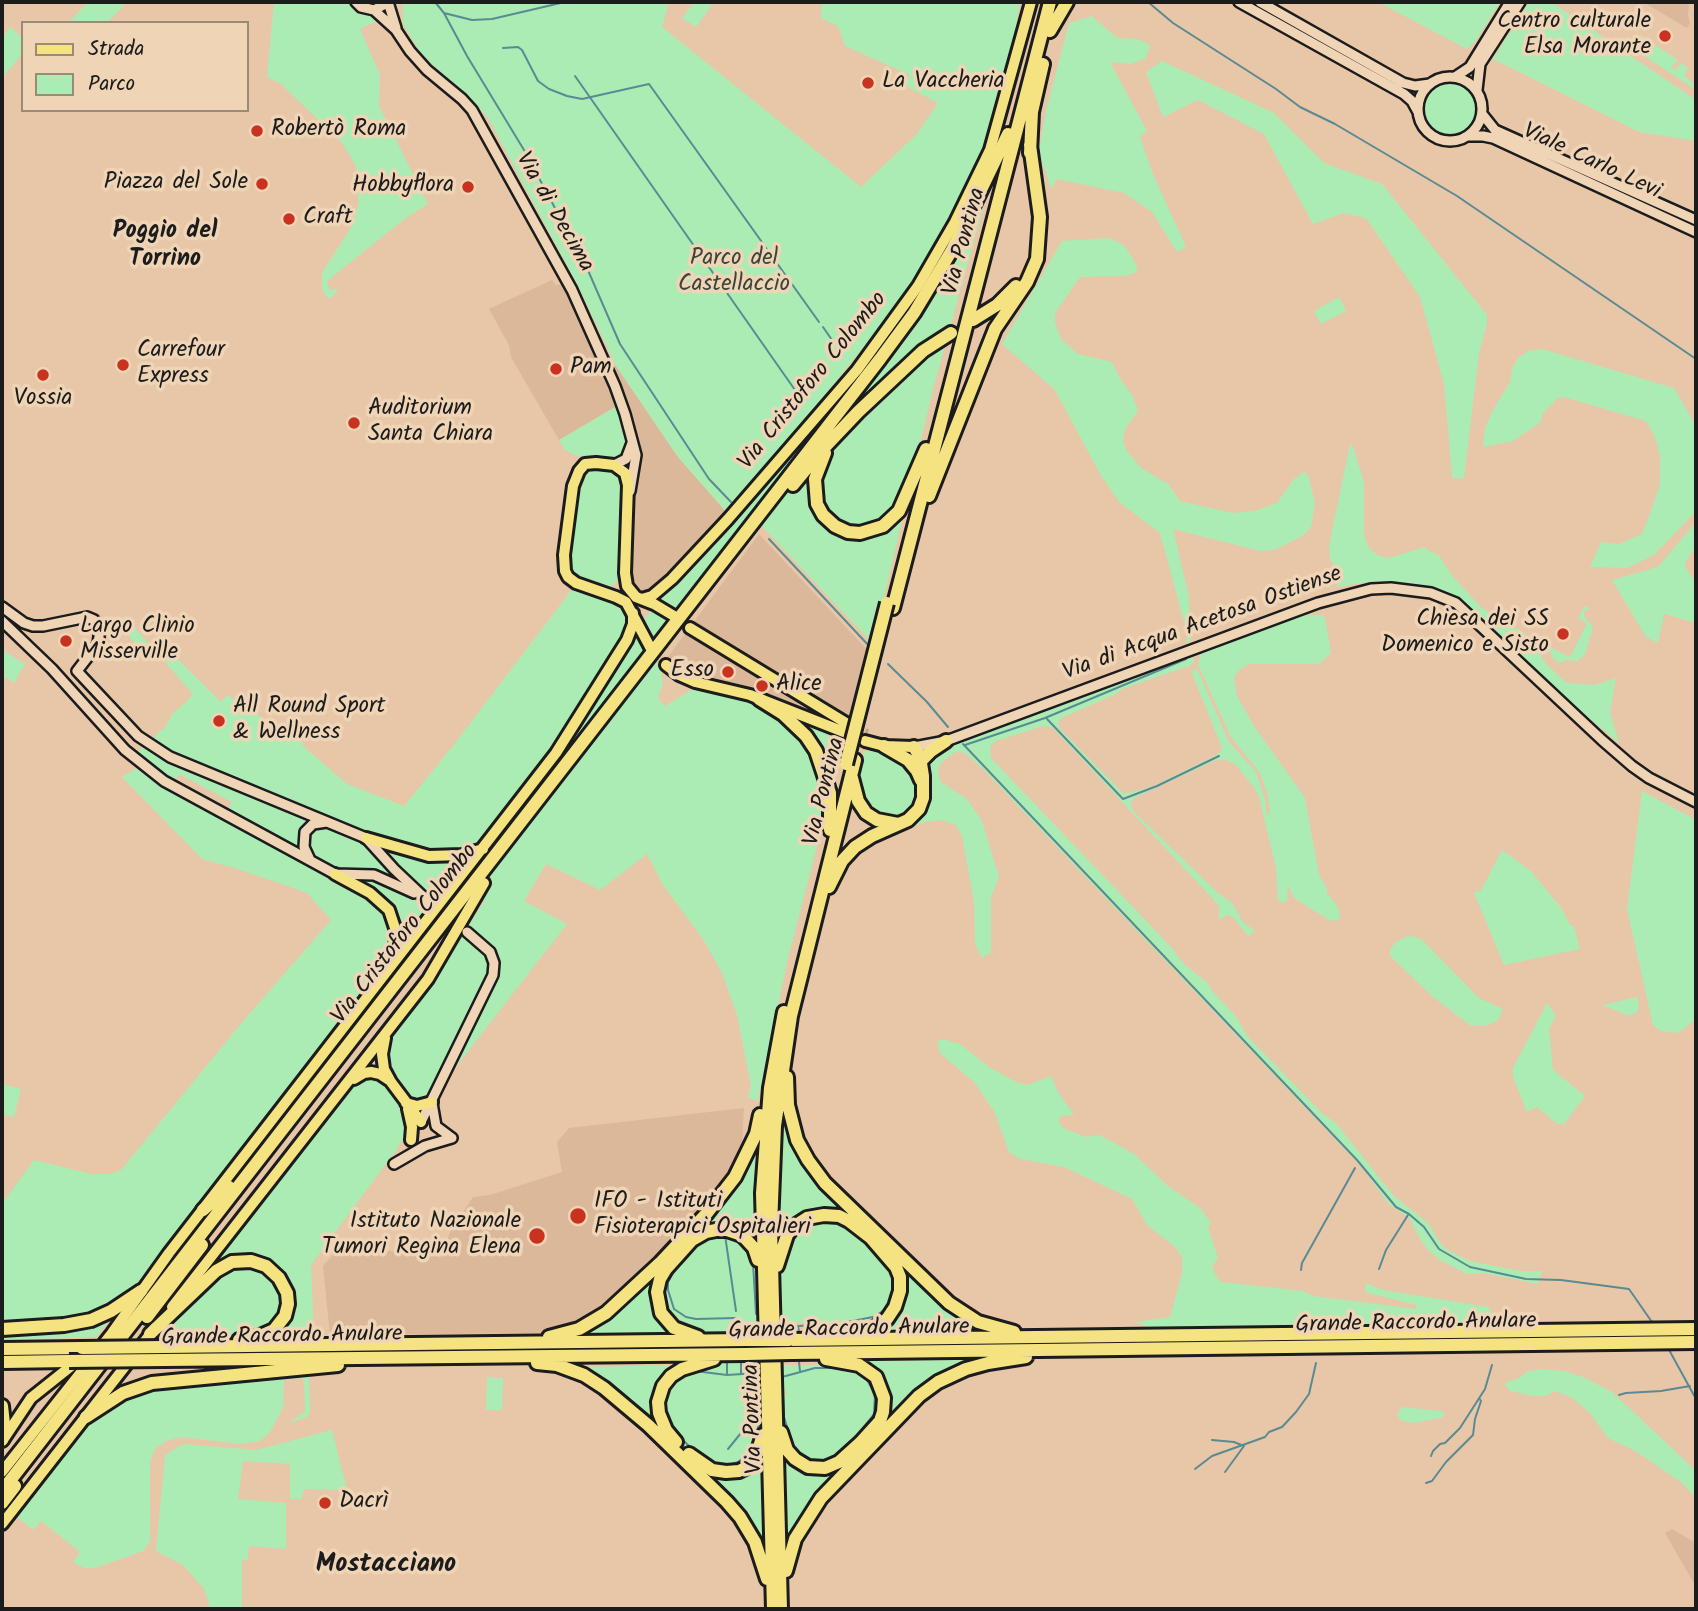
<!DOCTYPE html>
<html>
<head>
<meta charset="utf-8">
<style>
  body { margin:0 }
  #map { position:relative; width:1698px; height:1611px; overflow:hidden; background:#e7c7a8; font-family:Kalam,sans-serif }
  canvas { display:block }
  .frame { position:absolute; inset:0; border:4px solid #1c1c1c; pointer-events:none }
  .legend { position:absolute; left:21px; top:21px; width:228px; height:91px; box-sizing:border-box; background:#efd4b6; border:2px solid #9b8a78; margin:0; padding:9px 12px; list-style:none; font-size:21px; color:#1c1c1c }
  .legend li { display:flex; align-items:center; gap:14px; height:35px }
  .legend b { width:35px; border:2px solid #9b8a78 }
</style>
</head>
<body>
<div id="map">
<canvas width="1698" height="1611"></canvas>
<div class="frame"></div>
<ul class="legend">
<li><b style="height:9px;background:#f5e382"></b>Strada</li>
<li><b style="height:19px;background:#abecb5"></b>Parco</li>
</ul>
</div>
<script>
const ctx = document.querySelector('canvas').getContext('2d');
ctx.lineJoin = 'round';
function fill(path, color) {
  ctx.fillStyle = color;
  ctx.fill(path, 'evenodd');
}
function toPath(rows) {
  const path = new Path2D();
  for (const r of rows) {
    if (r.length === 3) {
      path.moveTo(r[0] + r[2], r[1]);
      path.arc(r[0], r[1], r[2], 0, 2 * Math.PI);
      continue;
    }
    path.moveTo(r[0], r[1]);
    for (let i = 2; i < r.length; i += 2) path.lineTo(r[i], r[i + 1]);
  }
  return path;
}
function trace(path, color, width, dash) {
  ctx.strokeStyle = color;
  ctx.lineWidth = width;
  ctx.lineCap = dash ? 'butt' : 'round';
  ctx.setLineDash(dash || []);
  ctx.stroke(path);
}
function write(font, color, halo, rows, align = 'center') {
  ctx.font = font + ' Kalam,sans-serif';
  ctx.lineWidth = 7;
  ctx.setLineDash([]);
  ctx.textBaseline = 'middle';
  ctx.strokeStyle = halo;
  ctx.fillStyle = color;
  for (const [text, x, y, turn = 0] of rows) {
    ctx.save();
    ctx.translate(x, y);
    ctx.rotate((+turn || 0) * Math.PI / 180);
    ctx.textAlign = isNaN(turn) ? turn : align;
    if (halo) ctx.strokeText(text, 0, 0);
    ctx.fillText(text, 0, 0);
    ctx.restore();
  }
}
const built = toPath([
  [1643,2,1689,2,1688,16,1690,23,1687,28],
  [552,280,556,285,563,284,580,317,617,406,559,440,511,357,509,345,489,309],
  [616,366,678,457,728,514,652,592,641,594,632,584,631,574,633,496,640,457,628,410,612,368],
  [759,534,869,652,850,731,786,703,739,687,687,675,665,661],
  [744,1108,741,1159,712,1201,611,1300,573,1327,545,1333,330,1335,323,1266,341,1245,441,1257,450,1232,473,1197,490,1195,562,1172,557,1142,569,1128],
  [1672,1529,1696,1543,1696,1587,1665,1533]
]);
const green = toPath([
  [88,2,127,2,107,23,68,23],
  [274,2,351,2,359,10,381,19,360,29,380,75,379,106,428,204,407,217,327,281,329,289,339,290,329,299,322,290,322,273,353,224,358,206,359,178,356,166,342,143,281,84,267,77],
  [403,2,669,2,662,27,861,187,916,135,938,103,904,85,910,75,845,46,838,26,821,18,822,2,1020,2,1006,86,966,190,910,290,728,514,678,457,616,366,577,284,487,116,421,54,403,24],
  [694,2,714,2,696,27,682,18],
  [1378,2,1500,2,1475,42,1467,49],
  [1529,2,1551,2,1696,100,1696,141,1639,132,1493,59],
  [1092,16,1117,38,1138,39,1150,45,1146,58,1131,64,1110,62,1147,131,1140,137,1152,172,1186,247,1177,252,1152,212,1124,193,1057,179,1051,189,1039,152,1046,111,1069,23],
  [10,27,23,38,23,53,2,78,2,38],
  [1640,35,1678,60,1671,67,1676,70,1681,63,1688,68,1684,76,1696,85,1696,90,1632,48],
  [1162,61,1274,113,1324,163,1382,184,1487,315,1487,323,1479,353,1464,478,1452,478,1444,384,1420,297,1366,218,1344,213,1313,224,1264,134,1198,100,1163,117,1146,72],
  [1450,109,28],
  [979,181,987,194,932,393,873,644,758,522,658,651,647,633,643,620,863,371,914,301,969,206],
  [1109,238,1124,245,1136,264,1137,272,1125,276,1080,277,1055,313,1055,323,1061,339,1078,354,1112,362,1119,377,1133,397,1138,411,1125,429,1123,440,1126,450,1141,468,1168,484,1180,501,1233,513,1258,510,1277,503,1294,479,1304,472,1308,475,1315,503,1311,527,1304,535,1277,549,1260,551,1173,529,1189,597,1191,638,1187,645,1186,629,1160,533,1119,502,1100,474,1055,390,1002,344,1062,241],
  [1339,297,1346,311,1321,324,1314,311],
  [1542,349,1674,388,1696,426,1696,511,1654,555,1627,568,1590,567,1601,542,1619,544,1642,534,1651,511,1660,484,1660,456,1655,437,1646,421,1564,397,1558,398,1542,414,1541,422,1513,441,1483,447,1485,428,1494,408,1510,382,1512,368,1518,358,1528,351],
  [617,406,627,451,620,460,598,460,577,456,565,450,559,440],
  [1350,444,1353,447,1364,482,1364,535,1368,547,1377,555,1389,558,1425,547,1427,550,1438,555,1454,578,1482,608,1527,635,1547,665,1567,683,1594,685,1616,678,1610,712,1619,743,1567,700,1487,622,1449,593,1430,587,1371,582,1335,587,1342,580,1330,559,1329,546],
  [591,467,616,469,621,481,618,578,615,584,605,588,585,583,574,576,569,563,581,479,586,470],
  [1696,522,1696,547,1686,561,1685,567,1696,582,1696,623,1664,614,1658,643,1646,637,1612,580,1658,567],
  [573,588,615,600,625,605,630,617,616,651,568,727,486,839,472,850,441,854,379,838,164,750,151,742,159,731,164,729,173,713,185,703,193,694,157,653,137,657,135,643,119,625,124,616,151,646,161,643,221,702,227,695,294,738,300,736,303,746,347,784,404,806,452,747],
  [1585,606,1590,608,1584,612,1584,616,1593,627,1585,655,1577,661,1566,660,1560,663,1554,660,1547,646,1570,657,1587,623,1578,618],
  [1322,615,1325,618,1331,653,1319,664,1249,664,1239,670,1234,678,1237,696,1254,726,1305,798,1319,875,1327,889,1327,893,1338,907,1340,916,1337,921,1329,920,1294,898,1288,885,1287,901,1281,903,1278,900,1276,868,1259,797,1255,789,1236,765,1227,760,1216,760,1134,798,1130,804,1133,811,1218,893,1232,903,1243,922,1255,931,1248,936,1233,917,1227,915,1219,920,1219,907,1213,899,1052,727,1043,726,996,741,990,746,991,758,1171,947,1184,964,1209,984,1211,990,1235,1015,1248,1037,1322,1113,1336,1123,1394,1196,1428,1223,1441,1244,1449,1251,1470,1261,1520,1271,1542,1271,1538,1284,1484,1273,1467,1274,1440,1260,1429,1251,1420,1239,1410,1219,1389,1204,1359,1164,981,767,965,753,955,752,940,764,938,773,941,782,967,799,982,821,999,877,991,897,991,952,982,958,975,944,974,902,962,836,956,825,941,820,925,822,891,835,894,830,919,818,927,804,930,790,925,762,942,747,1192,654,1194,662,1188,668,1186,667,1122,689,1116,694,1061,718,1058,722,1060,729,1124,794,1151,787,1217,755,1222,748,1191,671,1197,669,1229,742,1256,772,1265,800,1267,816,1270,811,1267,793,1260,773,1231,737,1198,665,1201,652,1206,648,1294,616],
  [636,633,646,651,660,666,663,683,658,698,665,706,696,687,726,693,845,739,788,958,758,1101,748,1098,751,1086,737,1015,722,973,703,939,663,885,647,854,600,890,546,864,524,901,567,924,455,1068,437,1080,397,1149,311,1265,314,1338,271,1339,283,1327,293,1292,288,1278,273,1263,255,1254,231,1255,198,1279,343,1095,368,1076,380,1077,387,1087,395,1080,389,1064,388,1052,391,1037,443,965,483,903,488,885,477,868,538,784,597,697],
  [2,650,25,664,14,683,2,675],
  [143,747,156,756,313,819,306,822,300,831,301,852,227,812,232,802,181,775,171,781,134,755],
  [871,748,903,761,916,779,913,803,905,811,893,816,869,811,858,790,857,773,863,754],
  [137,768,368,897,388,918,393,939,383,969,96,1337,2,1340,2,1204,34,1160,91,1174,110,1174,121,1170,244,1020,331,920,307,893,235,868,202,859,122,777],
  [1642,791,1696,820,1696,1019,1678,1033,1661,1031,1653,1025,1627,909],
  [324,824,364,840,390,869,389,873,384,875,334,871,313,859,308,847,307,834,313,828],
  [387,850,424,861,464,859,467,861,438,900,422,890,387,856],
  [1502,850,1531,871,1562,909,1570,925,1574,926,1580,949,1504,965,1474,893,1475,891,1480,892],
  [350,876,373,878,408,895,428,913,403,943,401,942,395,918],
  [1409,936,1420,938,1479,998,1503,1009,1498,1020,1486,1026,1471,1026,1432,996,1390,956,1390,951,1395,942],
  [1637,997,1639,1006,1637,1012,1629,1016,1603,1005],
  [1547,1003,1556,1016,1549,1029,1553,1070,1585,1096,1564,1124,1557,1124,1537,1107,1527,1112,1513,1077,1513,1068],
  [942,1039,960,1044,989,1067,1014,1081,1027,1085,1051,1076,1058,1092,1074,1115,1061,1116,1058,1120,1063,1128,1086,1137,1100,1135,1134,1154,1168,1186,1200,1208,1211,1223,1208,1227,1218,1258,1213,1265,1214,1273,1221,1282,1303,1291,1313,1296,1416,1309,1416,1305,1365,1292,1366,1283,1383,1290,1488,1307,1495,1316,1491,1323,1150,1328,1136,1322,1170,1317,1182,1273,1182,1257,1175,1247,1147,1225,1132,1199,1064,1167,1020,1159,1009,1152,995,1113,975,1083,940,1053,937,1042],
  [2,1084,21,1089,14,1117,2,1114],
  [783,1112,786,1114,793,1138,862,1222,810,1212,795,1217,786,1224,776,1241],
  [759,1130,756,1248,727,1225,715,1224,694,1231],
  [836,1219,857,1228,890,1261,898,1280,892,1303,873,1317,867,1324,861,1325,858,1322,844,1325,785,1322,781,1317,780,1273,788,1241,802,1225],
  [710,1233,739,1236,753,1256,756,1279,756,1333,697,1332,669,1319,661,1296,667,1272,696,1240],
  [894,1254,983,1328,981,1330,872,1332,901,1308,904,1299,906,1290],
  [245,1263,274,1276,285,1303,277,1323,243,1338,152,1338,218,1273],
  [663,1264,654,1293,676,1334,587,1334,584,1332],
  [962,1360,918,1388,879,1427,886,1410,867,1361],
  [757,1363,760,1437,753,1454,740,1463,730,1466,715,1467,699,1461,667,1428,661,1397,674,1376,708,1364],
  [674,1365,661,1377,656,1389,654,1404,659,1429,584,1370,586,1367],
  [780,1365,848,1365,873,1379,880,1402,875,1422,840,1457,820,1463,807,1461,789,1446,784,1431,782,1399,787,1392,781,1387],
  [1542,1369,1564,1371,1583,1377,1612,1392,1696,1471,1696,1498,1682,1483,1637,1452,1608,1438,1589,1412,1571,1397,1554,1391,1546,1396,1533,1396,1510,1391,1504,1383,1519,1378,1528,1371],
  [314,1374,309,1379,310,1412,307,1417,289,1423,305,1411,304,1381,301,1378,284,1380,283,1408,270,1432,260,1441,239,1444,182,1437,166,1441,155,1449,150,1462,150,1542,143,1551,95,1568,84,1568,73,1562,80,1552,41,1521,33,1530,16,1516,76,1438,106,1406,135,1393,163,1386],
  [487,1377,503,1378,502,1410,486,1410],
  [1402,1407,1442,1411,1445,1415,1441,1418,1413,1423,1400,1420,1397,1414],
  [332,1430,347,1490,304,1489,302,1499,290,1499,290,1464,243,1461,238,1499,286,1503,286,1549,249,1546,248,1560,242,1560,242,1609,211,1609,204,1589,183,1565,156,1551,165,1455,183,1444,256,1450],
  [783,1448,796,1463,843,1464,805,1511,785,1551],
  [760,1455,765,1553,696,1465,728,1475]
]);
const stream = toPath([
  [435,2,444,13,467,56,524,150,587,268,620,344,709,479,731,502],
  [1148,2,1173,23,1276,89,1300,107,1335,124,1457,196,1696,359],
  [444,13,472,20,492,19,565,2],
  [503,48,518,47,522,50,538,81,549,89,567,96,582,99,649,84,819,322],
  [575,76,795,390],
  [823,327,832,340],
  [769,539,870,647],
  [888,664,927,702,948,727],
  [1047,719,1123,799,1157,786,1219,756],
  [963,744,1357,1160,1396,1207,1409,1214,1424,1227,1439,1249,1470,1267,1526,1279,1561,1280,1629,1289,1654,1325],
  [965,745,1045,718,1186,659],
  [781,1134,782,1121],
  [725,1235,736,1311],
  [728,1237,747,1248],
  [753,1263,756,1314],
  [675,1269,668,1282,668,1290,674,1309,686,1317,696,1319,736,1318],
  [1379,1269,1386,1250,1408,1215],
  [1301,1270,1302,1263,1355,1168],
  [780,1313,780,1269],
  [799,1332,798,1326,837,1324,873,1317,883,1311,891,1299],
  [1668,1348,1696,1399],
  [741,1362,741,1374],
  [799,1362,800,1371],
  [846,1369,857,1372,867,1380,875,1394,874,1414,850,1444],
  [695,1371,727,1375,758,1373],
  [753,1371,754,1362],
  [727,1375,727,1362],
  [782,1376,783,1388],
  [782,1377,815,1368,840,1368],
  [1619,1395,1626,1393,1661,1391,1690,1386],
  [783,1397,784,1417,793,1447],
  [758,1432,758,1371],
  [680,1437,691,1448],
  [1212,1440,1234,1442,1244,1446,1225,1472],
  [728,1449,758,1412],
  [1431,1456,1433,1451,1440,1444,1445,1443,1460,1428,1485,1389,1492,1365],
  [713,1463,728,1465,738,1462,748,1454,755,1441],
  [1195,1469,1212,1456,1265,1437,1269,1432,1282,1427,1296,1412,1309,1394,1316,1363],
  [1426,1483,1432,1481,1446,1462,1473,1435,1475,1419,1481,1401,1479,1398]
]);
const majorTunnel = toPath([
  [851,726,867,734]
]);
const minor = toPath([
  [356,2,361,7,374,10,389,2],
  [388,2,396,28],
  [1239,2,1404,94,1412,101,1418,112],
  [1260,2,1403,83,1415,86,1430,84],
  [374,10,396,30,410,51,427,70,462,99,472,110,572,290,615,386,625,414,636,455,630,491],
  [1450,109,32],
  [1455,77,1470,67,1510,2],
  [1477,90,1480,64,1520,2],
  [1483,115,1495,130,1696,220],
  [1469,136,1483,136,1493,138,1696,232],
  [614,465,626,459,632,443],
  [2,607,24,623,33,626,43,626,87,617,94,620,100,629,98,644,77,671,138,736,170,757,366,838,394,869,431,904],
  [2,621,52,669,125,750,164,781,335,874,374,875,414,893],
  [914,747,946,741,1318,603,1371,589,1391,588,1431,593,1456,603,1602,740,1632,766,1649,778,1696,802],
  [310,860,304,847,305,832,313,824,327,822],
  [432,1103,436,1126,452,1138],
  [421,1122,493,975,494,963,490,952,467,932],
  [394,1164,425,1146,452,1138]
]);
const major = toPath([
  [642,599,652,596,672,579,728,519,857,370,918,286,955,222,990,150,1031,2],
  [690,628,851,726],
  [650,647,626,602,616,597,576,583,568,577,565,571,564,555,573,486,579,471,585,464,596,463,614,465,625,473,628,485,625,573,627,586,636,597,654,604,674,616],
  [666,665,679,675,695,682,750,695,849,734],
  [865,741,884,746,914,747],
  [366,838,429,856,462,855,483,849],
  [335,874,370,893,389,910,397,934,392,962],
  [385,1038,382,1054,384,1069,391,1082,421,1122],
  [354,1079,364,1073,371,1072,380,1074,389,1080],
  [406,1103,417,1106,432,1102],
  [408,1109,412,1127,411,1140],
  [172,1307,428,979,484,883],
  [3,1440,31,1398,80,1359],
  [2,1472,112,1333,169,1253,556,753,627,640,633,624,633,613],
  [2,1524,155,1328]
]);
const highway = toPath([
  [1050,31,1067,2],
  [1030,153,1032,112,1043,64],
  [973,320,997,305,1016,286],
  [825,453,815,479,817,504,823,515,835,526,848,532,860,533,883,526,899,511,926,449],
  [793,485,821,451,858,412,923,351,951,333],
  [929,496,995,329,1027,282,1037,259,1040,217,1030,145],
  [893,608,1050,2],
  [759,699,783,714,806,736,816,751,830,793,830,830],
  [884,746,908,760,917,771,921,780],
  [921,761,931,751,946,741],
  [852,778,858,801,866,813,877,820,898,824],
  [829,887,842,861,855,847,872,836,908,820,919,809,923,798,923,776,920,757,914,747],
  [787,1077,788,1105,797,1140,808,1160,825,1183,949,1303,978,1322,1014,1332],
  [203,1210,229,1187],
  [777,1266,787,1235,793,1227,807,1218,824,1215,839,1216,849,1221,871,1238,896,1267,900,1277,900,1291,895,1307,887,1319,873,1329,855,1334],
  [147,1317,202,1245],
  [2,1329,64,1325,91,1320,111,1311,141,1291],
  [150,1334,216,1271,232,1262,251,1261,266,1266,279,1278,287,1293,288,1304,285,1316,274,1330,258,1337,239,1340],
  [549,1337,579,1329,606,1313,660,1263,707,1213,735,1177,756,1134,760,1115],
  [698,1337,674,1328,661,1313,657,1292,660,1279,666,1269,692,1240,706,1232,716,1230,727,1230,742,1235,754,1248,758,1260],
  [789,1340,1696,1329],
  [163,1347,746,1340],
  [2,1349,82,1348],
  [792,1353,1696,1342],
  [164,1360,746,1354],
  [2,1362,69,1361],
  [537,1363,557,1365,584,1375,604,1388,648,1425,727,1502,740,1517,755,1542,767,1579],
  [2,1406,4,1424,2,1440],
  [86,1417,123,1393,152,1383,338,1365],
  [781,1432,787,1450,795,1459,808,1467,825,1468,839,1462,860,1443,880,1421,883,1412,884,1398,876,1377,859,1365,826,1359],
  [676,1442,666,1430,659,1413,658,1402,663,1386,671,1376,682,1369,714,1359],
  [689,1454,712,1470,726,1472,739,1471,749,1466,755,1459,763,1435],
  [2,1491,880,359,914,313,952,250,1008,134],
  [2,1503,15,1486],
  [786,1571,795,1539,821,1498,919,1396,938,1382,966,1369,988,1363,1026,1357],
  [773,1609,762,1193,770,1088,784,1012],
  [781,1609,771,1226,775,1126,791,1016,855,760]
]);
const highwayBridge = toPath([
  [846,764,887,603],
  [746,1340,789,1340],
  [82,1348,163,1347],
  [746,1354,792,1353],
  [69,1361,164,1360]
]);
const markers = [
  [1665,36,7,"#c8321e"],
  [868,83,7,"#c8321e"],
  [257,131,7,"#c8321e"],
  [262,184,7,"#c8321e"],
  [468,187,7,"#c8321e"],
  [289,219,7,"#c8321e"],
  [123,365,7,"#c8321e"],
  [556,369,7,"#c8321e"],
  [43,375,7,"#c8321e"],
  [354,423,7,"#c8321e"],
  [1563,634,7,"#c8321e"],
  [66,641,7,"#c8321e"],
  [728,672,7,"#c8321e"],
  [762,686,7,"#c8321e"],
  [219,721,7,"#c8321e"],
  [578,1216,9,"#c8321e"],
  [537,1236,9,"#c8321e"],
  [325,1503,7,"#c8321e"]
];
const poiNames = [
  ["Centro culturale",1651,23,"right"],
  ["Elsa Morante",1651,49,"right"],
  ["La Vaccheria",882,83],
  ["Robertò Roma",271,131],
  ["Piazza del Sole",248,184,"right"],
  ["Hobbyflora",454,187,"right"],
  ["Craft",303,219],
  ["Carrefour",137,352],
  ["Express",137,378],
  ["Pam",570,369],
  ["Vossia",43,400,"center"],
  ["Auditorium",368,410],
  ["Santa Chiara",368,436],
  ["Chiesa dei SS",1549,621,"right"],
  ["Domenico e Sisto",1549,647,"right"],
  ["Largo Clinio",80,628],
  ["Misserville",80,654],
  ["Esso",714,672,"right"],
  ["Alice",776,686],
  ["All Round Sport",233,708],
  ["& Wellness",233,734],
  ["IFO - Istituti",594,1203],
  ["Fisioterapici Ospitalieri",594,1229],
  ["Istituto Nazionale",521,1223,"right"],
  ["Tumori Regina Elena",521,1249,"right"],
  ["Dacrì",339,1503]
];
const streetNames = [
  ["Viale Carlo Levi",1591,163,25],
  ["Via di Decima",553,213,60],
  ["Via Pontina",966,242,-75],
  ["Via Cristoforo Colombo",814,382,-51],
  ["Via di Acqua Acetosa Ostiense",1203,625,-20],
  ["Via Pontina",826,792,-76],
  ["Via Cristoforo Colombo",406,935,-52],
  ["Grande Raccordo Anulare",1416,1325,-1],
  ["Grande Raccordo Anulare",849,1331,-1],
  ["Grande Raccordo Anulare",282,1338,-1],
  ["Via Pontina",755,1419,-92]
];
const parkNames = [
  ["Parco del",734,260],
  ["Castellaccio",734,286]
];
const neighbourhoodNames = [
  ["Poggio del",165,233],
  ["Torrino",165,261]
];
const quarterNames = [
  ["Mostacciano",386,1567]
];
fill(built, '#dab899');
fill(green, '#abecb5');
trace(stream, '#5a8a92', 2);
trace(majorTunnel, '#bea58c', 10, [10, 5]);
trace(minor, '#1c1c1c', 14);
trace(major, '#1c1c1c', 16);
trace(highway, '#1c1c1c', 18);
trace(minor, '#efd4b6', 9);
trace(major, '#f5e382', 10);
trace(highway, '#f5e382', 12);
trace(highwayBridge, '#1c1c1c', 18, []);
trace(highwayBridge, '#f5e382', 12);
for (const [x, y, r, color] of markers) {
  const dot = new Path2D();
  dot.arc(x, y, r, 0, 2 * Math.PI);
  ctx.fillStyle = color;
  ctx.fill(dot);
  trace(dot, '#efd4b6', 2.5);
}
write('23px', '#1c1c1c', '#efd4b6', poiNames, 'left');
write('23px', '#1c1c1c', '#efd4b6', streetNames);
write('23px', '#39463b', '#efd4b6', parkNames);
write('bold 24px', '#1c1c1c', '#efd4b6', neighbourhoodNames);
write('bold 26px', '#1c1c1c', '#efd4b6', quarterNames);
</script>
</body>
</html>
